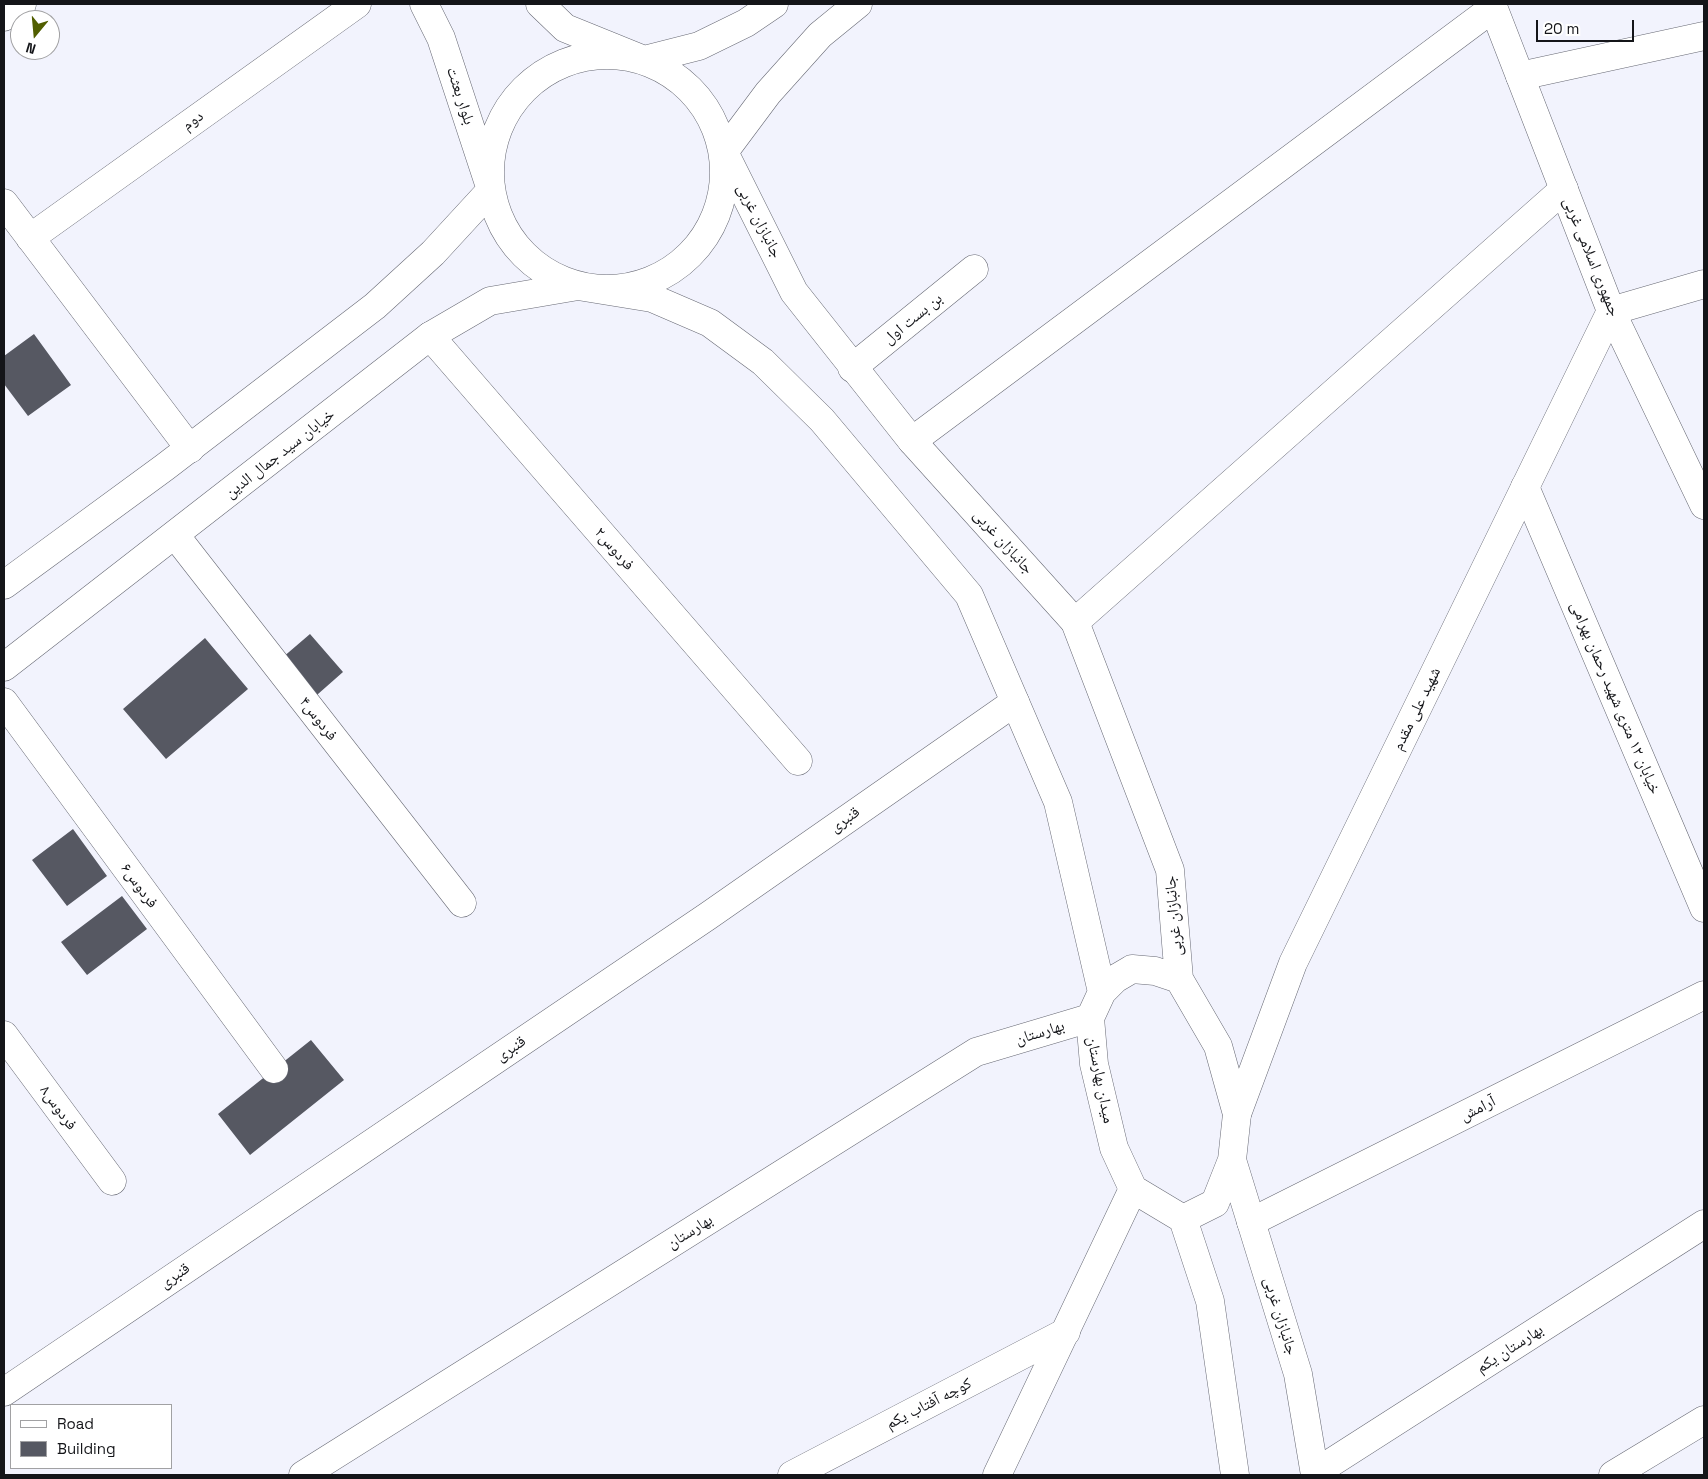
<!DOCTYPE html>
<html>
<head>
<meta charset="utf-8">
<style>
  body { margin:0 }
  #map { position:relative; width:1708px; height:1479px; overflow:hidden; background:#f2f3fd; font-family:"Space Grotesk",sans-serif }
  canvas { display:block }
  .frame { position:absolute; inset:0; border:5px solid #141519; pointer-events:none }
  .legend { position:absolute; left:10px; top:1404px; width:162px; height:65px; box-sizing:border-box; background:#fff; border:1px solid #a1a1a3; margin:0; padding:6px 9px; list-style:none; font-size:15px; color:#141519 }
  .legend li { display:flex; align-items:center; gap:10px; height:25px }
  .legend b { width:25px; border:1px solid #a1a1a3 }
  .north { position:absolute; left:10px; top:10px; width:50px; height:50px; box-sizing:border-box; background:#fff; border:1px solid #a1a1a3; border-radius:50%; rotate:197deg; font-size:14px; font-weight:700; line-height:20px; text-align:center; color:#141519 }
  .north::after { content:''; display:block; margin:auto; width:18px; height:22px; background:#515e00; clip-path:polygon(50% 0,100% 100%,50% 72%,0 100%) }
  .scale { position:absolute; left:1536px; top:20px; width:98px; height:22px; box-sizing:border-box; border:2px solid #141519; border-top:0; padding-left:6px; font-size:15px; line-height:18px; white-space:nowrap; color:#141519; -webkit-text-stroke:4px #fff; paint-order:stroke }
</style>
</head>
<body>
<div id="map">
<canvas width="1708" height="1479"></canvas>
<div class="frame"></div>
<ul class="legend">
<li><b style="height:6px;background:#fff"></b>Road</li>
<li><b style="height:14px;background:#565862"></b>Building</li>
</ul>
<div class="north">N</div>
<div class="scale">20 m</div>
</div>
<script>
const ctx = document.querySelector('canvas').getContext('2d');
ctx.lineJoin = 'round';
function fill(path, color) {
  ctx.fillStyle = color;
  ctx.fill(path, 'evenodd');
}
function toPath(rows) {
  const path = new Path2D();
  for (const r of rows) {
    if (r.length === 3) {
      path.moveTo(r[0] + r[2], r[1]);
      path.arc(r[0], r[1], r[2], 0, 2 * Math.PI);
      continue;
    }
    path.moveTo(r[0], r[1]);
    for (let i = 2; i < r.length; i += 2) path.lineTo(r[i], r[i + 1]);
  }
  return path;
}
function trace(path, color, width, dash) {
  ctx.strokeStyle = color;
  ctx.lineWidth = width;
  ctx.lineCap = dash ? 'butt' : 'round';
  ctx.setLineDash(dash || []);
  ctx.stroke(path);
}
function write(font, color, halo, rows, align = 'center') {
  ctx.font = font + ' "Space Grotesk","Noto Naskh Arabic",sans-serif';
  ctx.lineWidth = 5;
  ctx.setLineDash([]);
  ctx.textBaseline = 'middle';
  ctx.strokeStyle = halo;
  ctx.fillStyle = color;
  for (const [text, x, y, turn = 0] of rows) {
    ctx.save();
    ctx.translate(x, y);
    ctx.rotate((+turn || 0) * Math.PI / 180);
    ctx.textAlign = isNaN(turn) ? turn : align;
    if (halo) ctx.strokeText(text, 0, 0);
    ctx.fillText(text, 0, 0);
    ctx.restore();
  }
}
const building = toPath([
  [34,334,71,385,28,416,4,384,4,356],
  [310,634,343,672,301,709,268,670],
  [205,638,248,689,166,759,123,709],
  [73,829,107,876,67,906,32,860],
  [122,896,147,929,87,975,61,942],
  [311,1040,344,1080,250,1155,218,1114]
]);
const minor = toPath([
  [4,17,22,4],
  [1520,76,1704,36],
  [4,203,190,449],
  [30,238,357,4],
  [1611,311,1704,284],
  [430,336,798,761],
  [852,368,974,269],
  [912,441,1493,8],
  [1525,487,1704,908],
  [175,535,462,903],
  [1075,622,1564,189],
  [4,702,274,1069],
  [4,1035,112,1181],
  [1251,1222,1704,995],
  [4,1392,708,916,1015,702],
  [1315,1473,1704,1224],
  [303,1475,976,1052,1090,1018],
  [792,1475,1066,1332],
  [1613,1475,1704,1420]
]);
const tertiary = toPath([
  [1492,4,1611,311,1704,505],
  [1237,1114,1293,963,1611,311],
  [997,1475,1133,1189]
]);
const secondary = toPath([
  [540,4,565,28,644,60,699,46,746,23,774,4],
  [858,4,820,35,768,93,724,152,794,292,912,441,1075,622,1170,870,1179,979],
  [607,172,117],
  [4,585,165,467,375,306,433,253,491,190,441,38,424,4],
  [4,667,430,336,490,301,578,286,652,298,710,323,763,362,822,420,969,595,1058,802,1102,992],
  [1132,969,1155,971,1179,979,1218,1046,1237,1114,1232,1160,1215,1203,1183,1219,1133,1189,1114,1148,1094,1064,1090,1018,1102,992,1115,979,1132,969],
  [1232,1160,1298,1374,1315,1475],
  [1183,1219,1210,1301,1235,1475]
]);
const streetNames = [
  ["بلوار بعثت",460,96,72],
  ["دوم",193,121,-36],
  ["جانبازان غربی",759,221,63],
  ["جمهوری اسلامی غربی",1591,257,68],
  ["بن بست اول",913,319,-39],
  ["خیابان سید جمال الدین",280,454,-38],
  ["جانبازان غربی",1003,542,48],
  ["فردوس۲",614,549,49],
  ["خیابان ۱۲ متری شهید رحمان بهرامی",1615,698,67],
  ["شهید علی مقدم",1417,709,-64],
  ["فردوس۴",318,719,52],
  ["قنبری",845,820,-35],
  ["فردوس۶",139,886,54],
  ["جانبازان غربی",1174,916,-95],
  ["بهارستان",1040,1033,-17],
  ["قنبری",511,1049,-34],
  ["میدان بهارستان",1100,1080,79],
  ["فردوس۸",58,1108,54],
  ["آرامش",1478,1109,-27],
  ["بهارستان",690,1232,-32],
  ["قنبری",175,1276,-34],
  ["جانبازان غربی",1280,1316,73],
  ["بهارستان یکم",1510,1349,-33],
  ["کوچه آفتاب یکم",929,1404,-27]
];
fill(building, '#565862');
trace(minor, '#676974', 29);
trace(tertiary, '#676974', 29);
trace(secondary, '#676974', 29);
trace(minor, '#fff', 28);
trace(tertiary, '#fff', 28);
trace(secondary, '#fff', 28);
write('16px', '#141519', '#fff', streetNames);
</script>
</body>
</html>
